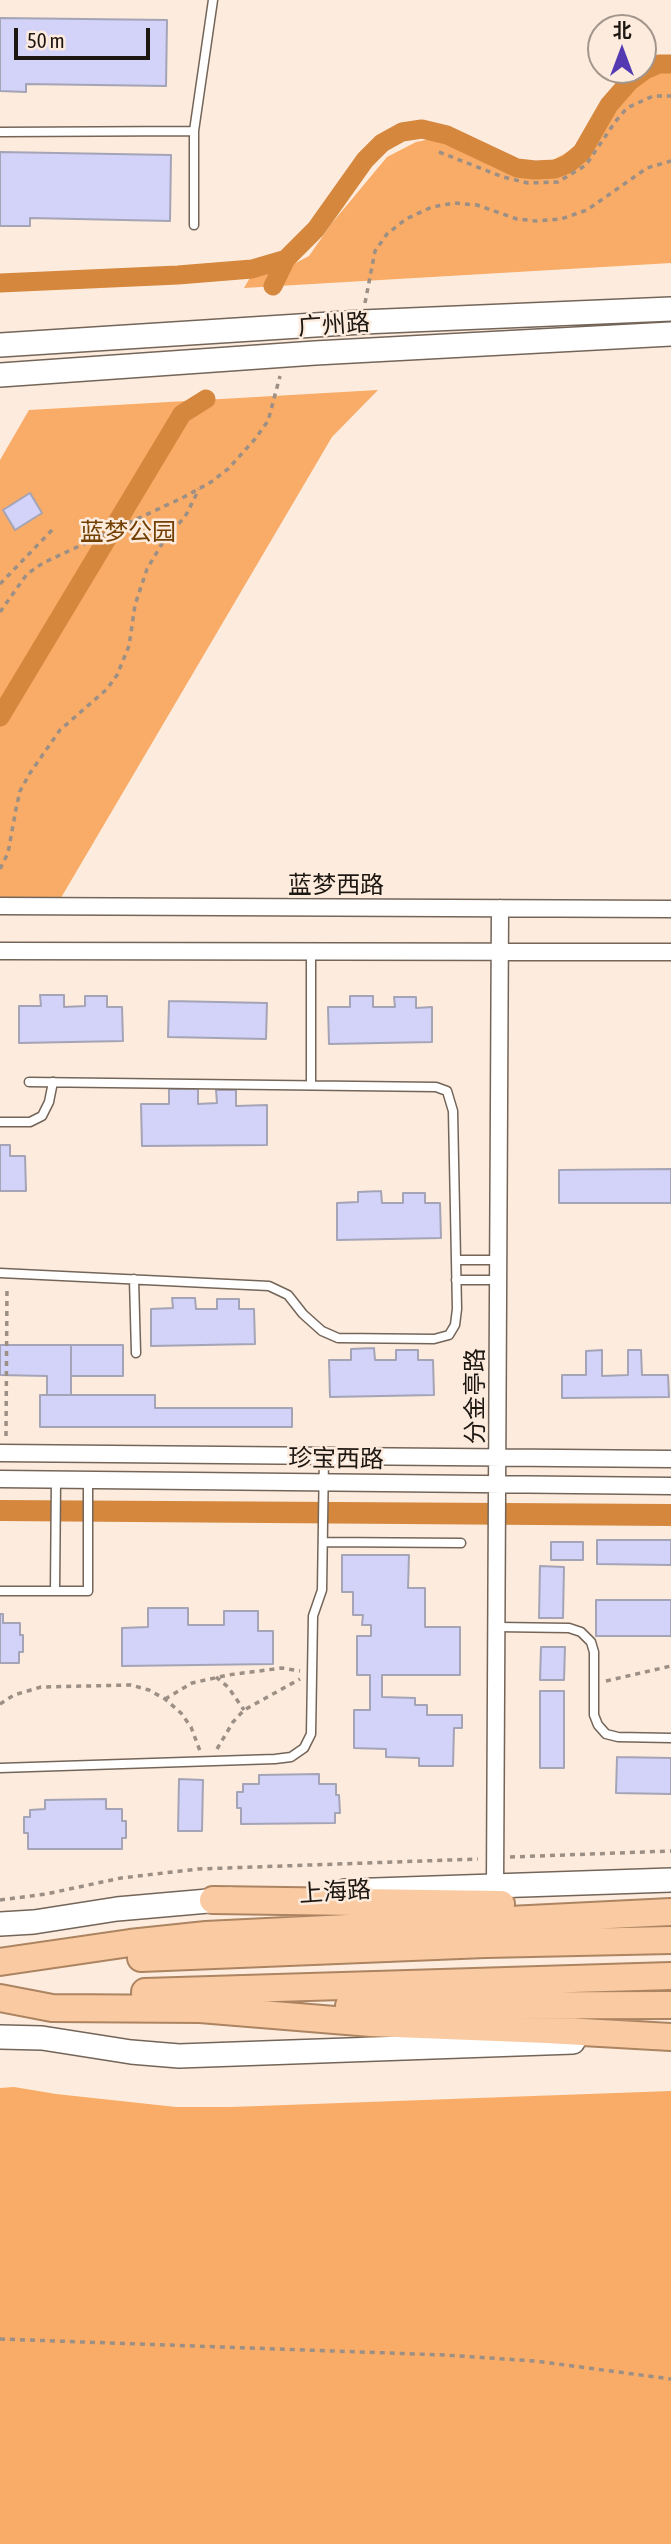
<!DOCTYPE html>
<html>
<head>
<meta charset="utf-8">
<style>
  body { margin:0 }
  #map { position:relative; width:671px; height:2544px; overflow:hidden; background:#fdebdd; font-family:"Asap Condensed","Noto Sans SC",sans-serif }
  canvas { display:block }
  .north { position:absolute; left:587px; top:14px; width:70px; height:70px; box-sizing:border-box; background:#fdebdd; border:2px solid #a3968c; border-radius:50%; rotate:0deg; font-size:19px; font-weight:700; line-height:28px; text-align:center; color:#1d1712 }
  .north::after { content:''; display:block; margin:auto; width:24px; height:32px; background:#543ab2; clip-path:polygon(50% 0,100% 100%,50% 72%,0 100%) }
  .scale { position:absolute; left:14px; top:28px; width:136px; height:32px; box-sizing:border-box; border:4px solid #1d1712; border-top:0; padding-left:9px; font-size:21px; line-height:24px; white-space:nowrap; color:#1d1712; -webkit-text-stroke:5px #fdebdd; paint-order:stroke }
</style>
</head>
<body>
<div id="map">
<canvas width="671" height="2544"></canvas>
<div class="north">北</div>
<div class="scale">50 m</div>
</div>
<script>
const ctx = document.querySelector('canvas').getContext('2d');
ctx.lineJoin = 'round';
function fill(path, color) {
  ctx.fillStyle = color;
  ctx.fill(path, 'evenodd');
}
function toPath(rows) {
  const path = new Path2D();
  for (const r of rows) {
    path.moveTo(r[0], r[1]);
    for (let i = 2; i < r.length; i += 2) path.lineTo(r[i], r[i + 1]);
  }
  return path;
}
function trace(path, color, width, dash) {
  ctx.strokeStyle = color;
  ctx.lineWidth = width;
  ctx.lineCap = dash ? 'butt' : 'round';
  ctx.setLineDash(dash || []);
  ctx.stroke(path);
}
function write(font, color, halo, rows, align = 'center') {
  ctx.font = font + ' "Asap Condensed","Noto Sans SC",sans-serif';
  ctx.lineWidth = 5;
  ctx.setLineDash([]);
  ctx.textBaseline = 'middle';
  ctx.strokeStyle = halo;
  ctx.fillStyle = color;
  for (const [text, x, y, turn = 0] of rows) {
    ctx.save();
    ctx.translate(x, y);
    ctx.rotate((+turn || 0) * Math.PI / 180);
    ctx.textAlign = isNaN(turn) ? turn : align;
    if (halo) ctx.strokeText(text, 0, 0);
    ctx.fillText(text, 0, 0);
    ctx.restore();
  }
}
const green = toPath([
  [666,67,671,68,671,263,244,288,252,274,286,268,309,256,332,223,387,157,416,142,435,138,510,163,535,165,555,159,578,146,606,97,627,78,651,68],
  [378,390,332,437,55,908,0,908,0,460,29,410],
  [14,2087,56,2094,176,2107,231,2107,671,2091,671,2544,0,2544,0,2088]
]);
const water = toPath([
  [0,1500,671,1504,671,1526,0,1521]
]);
const canal = toPath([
  [0,283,178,275,252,269,286,259],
  [273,286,286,259,316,229,365,160,382,143,402,132,422,129,447,135,517,168,535,170,555,169,568,164,582,152,609,105,630,81,645,70,659,64,671,64],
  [0,717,182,414,206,399]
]);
const building = toPath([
  [0,18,167,20,166,86,26,84,26,92,0,91,0,18],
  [0,152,171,155,170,221,30,218,30,226,0,226,0,152],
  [30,493,42,513,15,530,3,510,30,493],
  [40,995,64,995,64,1007,85,1006,85,996,107,996,107,1007,122,1007,123,1041,19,1043,19,1006,41,1006,40,995],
  [350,996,373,996,373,1007,395,1007,394,997,416,997,416,1008,432,1007,432,1042,329,1044,328,1007,350,1007,350,996],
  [169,1001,267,1003,266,1039,168,1037,169,1001],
  [169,1089,198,1089,198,1104,217,1103,216,1090,236,1090,236,1106,267,1105,267,1145,142,1146,141,1104,169,1104,169,1089],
  [0,1145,10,1145,10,1156,25,1156,26,1191,0,1191,0,1145],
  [671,1169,671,1203,559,1203,559,1170,671,1169],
  [381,1191,382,1203,403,1203,403,1193,425,1193,425,1203,440,1203,441,1238,337,1240,337,1203,358,1202,358,1192,381,1191],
  [172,1298,195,1298,196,1309,217,1309,217,1299,239,1299,239,1309,254,1309,255,1344,151,1346,151,1309,173,1308,172,1298],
  [0,1345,71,1345,71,1395,47,1395,47,1376,0,1375,0,1345],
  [71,1345,123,1345,123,1376,71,1376,71,1345],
  [374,1348,375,1360,396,1360,396,1350,418,1350,418,1360,433,1360,434,1395,330,1397,329,1360,351,1360,351,1349,374,1348],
  [602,1350,602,1376,628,1375,628,1350,641,1350,642,1375,668,1375,669,1397,562,1398,562,1375,586,1375,586,1351,602,1350],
  [40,1395,155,1395,155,1408,292,1408,292,1427,40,1427,40,1395],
  [597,1540,671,1540,671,1565,597,1564,597,1540],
  [551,1542,583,1542,583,1560,551,1560,551,1542],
  [342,1555,409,1555,408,1588,425,1588,425,1627,460,1627,460,1675,382,1675,382,1697,415,1698,415,1705,427,1705,427,1715,462,1715,462,1728,454,1728,453,1766,419,1766,419,1758,386,1757,386,1749,354,1748,354,1710,370,1710,370,1675,357,1675,357,1636,371,1636,371,1625,362,1625,363,1615,353,1615,353,1592,342,1592,342,1555],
  [540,1566,564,1567,563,1618,539,1618,540,1566],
  [596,1600,671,1600,671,1636,596,1636,596,1600],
  [148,1608,188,1608,188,1625,224,1625,224,1611,258,1611,258,1631,273,1631,273,1664,122,1666,122,1628,148,1627,148,1608],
  [0,1614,3,1614,3,1623,20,1623,20,1635,23,1635,23,1652,19,1652,19,1663,0,1663,0,1614],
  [541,1647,565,1647,564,1680,540,1680,541,1647],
  [540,1691,564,1691,564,1768,540,1768,540,1691],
  [617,1757,671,1758,671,1794,616,1793,617,1757],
  [319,1774,319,1784,336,1784,336,1795,339,1795,340,1813,335,1813,335,1823,241,1824,241,1808,237,1808,237,1792,243,1792,243,1784,259,1784,259,1775,319,1774],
  [179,1779,203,1780,202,1831,178,1831,179,1779],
  [106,1799,106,1809,122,1809,122,1821,126,1821,126,1838,122,1838,122,1849,28,1849,28,1833,24,1833,24,1817,30,1817,30,1810,45,1809,45,1800,106,1799]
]);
const path = toPath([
  [439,152,503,177,528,183,558,182,586,165,615,122,627,108,653,96,671,96],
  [365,303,375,251,387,234,406,219,432,207,454,203,477,205,517,219,536,221,561,219,587,210,647,168,671,161],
  [0,584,53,529],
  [0,612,27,574,43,563,184,497,211,482,228,469,255,439,268,421,280,376],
  [0,869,8,853,16,809,20,791,30,773,60,730,107,689,117,675,129,646,135,605,147,569,166,537,185,517,199,489],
  [6,1436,7,1286],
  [216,1677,228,1687,244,1710],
  [606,1681,671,1666],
  [165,1699,192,1683,228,1675,282,1668,300,1671],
  [0,1704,14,1695,41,1687,131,1685,149,1690,165,1699,181,1713,191,1727,200,1751],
  [217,1749,233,1722,244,1710,300,1679],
  [510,1857,671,1851],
  [0,1900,46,1894,121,1878,198,1869,478,1859],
  [0,2339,444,2355,535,2361,671,2379]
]);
const service = toPath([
  [0,132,194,131,213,0],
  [194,225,194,131],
  [311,951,311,1085],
  [0,1122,30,1122,42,1116,49,1102,53,1082],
  [456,1260,498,1260],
  [0,1273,269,1286,288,1295,303,1314,322,1331,338,1338,434,1339,449,1335,455,1325,457,1309,453,1111,447,1091,436,1087,29,1082],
  [134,1279,136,1353],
  [456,1280,498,1280],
  [323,1542,461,1543],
  [0,1591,88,1591,88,1480],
  [55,1591,56,1479],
  [497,1627,569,1628,581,1632,591,1642,594,1652,594,1715,598,1725,606,1734,618,1737,671,1738],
  [0,1768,275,1759,291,1757,304,1748,311,1734,313,1616,322,1590,324,1456]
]);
const minor = toPath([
  [0,906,671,909],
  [0,951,671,952],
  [0,1453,671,1459],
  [0,1479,671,1486],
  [495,1885,500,908]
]);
const secondary = toPath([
  [0,345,362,322,671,309],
  [0,375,315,353,671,334],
  [345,1891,671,1880],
  [0,1924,34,1922,117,1909,231,1899],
  [0,2037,42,2038,131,2052,179,2056,573,2042]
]);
const trunk = toPath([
  [213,1900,501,1904],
  [141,1958,485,1944,671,1940],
  [0,1962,130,1943,206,1935,671,1912],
  [145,1992,671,1976],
  [0,1998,52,2008,200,2009,371,2023,547,2030,671,2037],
  [349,2006,671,2005]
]);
const streetNames = [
  ["广州路",334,325,-4],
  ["蓝梦西路",336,885],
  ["分金亭路",475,1396,-90],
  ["珍宝西路",336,1459,1],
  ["上海路",335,1892,-4]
];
const parkNames = [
  ["蓝梦公园",128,532]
];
fill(green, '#f8ac67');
fill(water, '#d4873d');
trace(canal, '#d4873d', 19);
fill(building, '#d3d2f8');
trace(building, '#a4a4b6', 2);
trace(service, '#746559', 11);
trace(minor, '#746559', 19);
trace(secondary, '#746559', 26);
trace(trunk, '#ac8461', 30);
trace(path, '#9c8f85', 3.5, [5, 5]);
trace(service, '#fff', 8);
trace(minor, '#fff', 16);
trace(secondary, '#fff', 23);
trace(trunk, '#facba3', 26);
write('24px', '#1d1712', '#fdebdd', streetNames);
write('24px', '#724004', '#fdebdd', parkNames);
</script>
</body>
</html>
